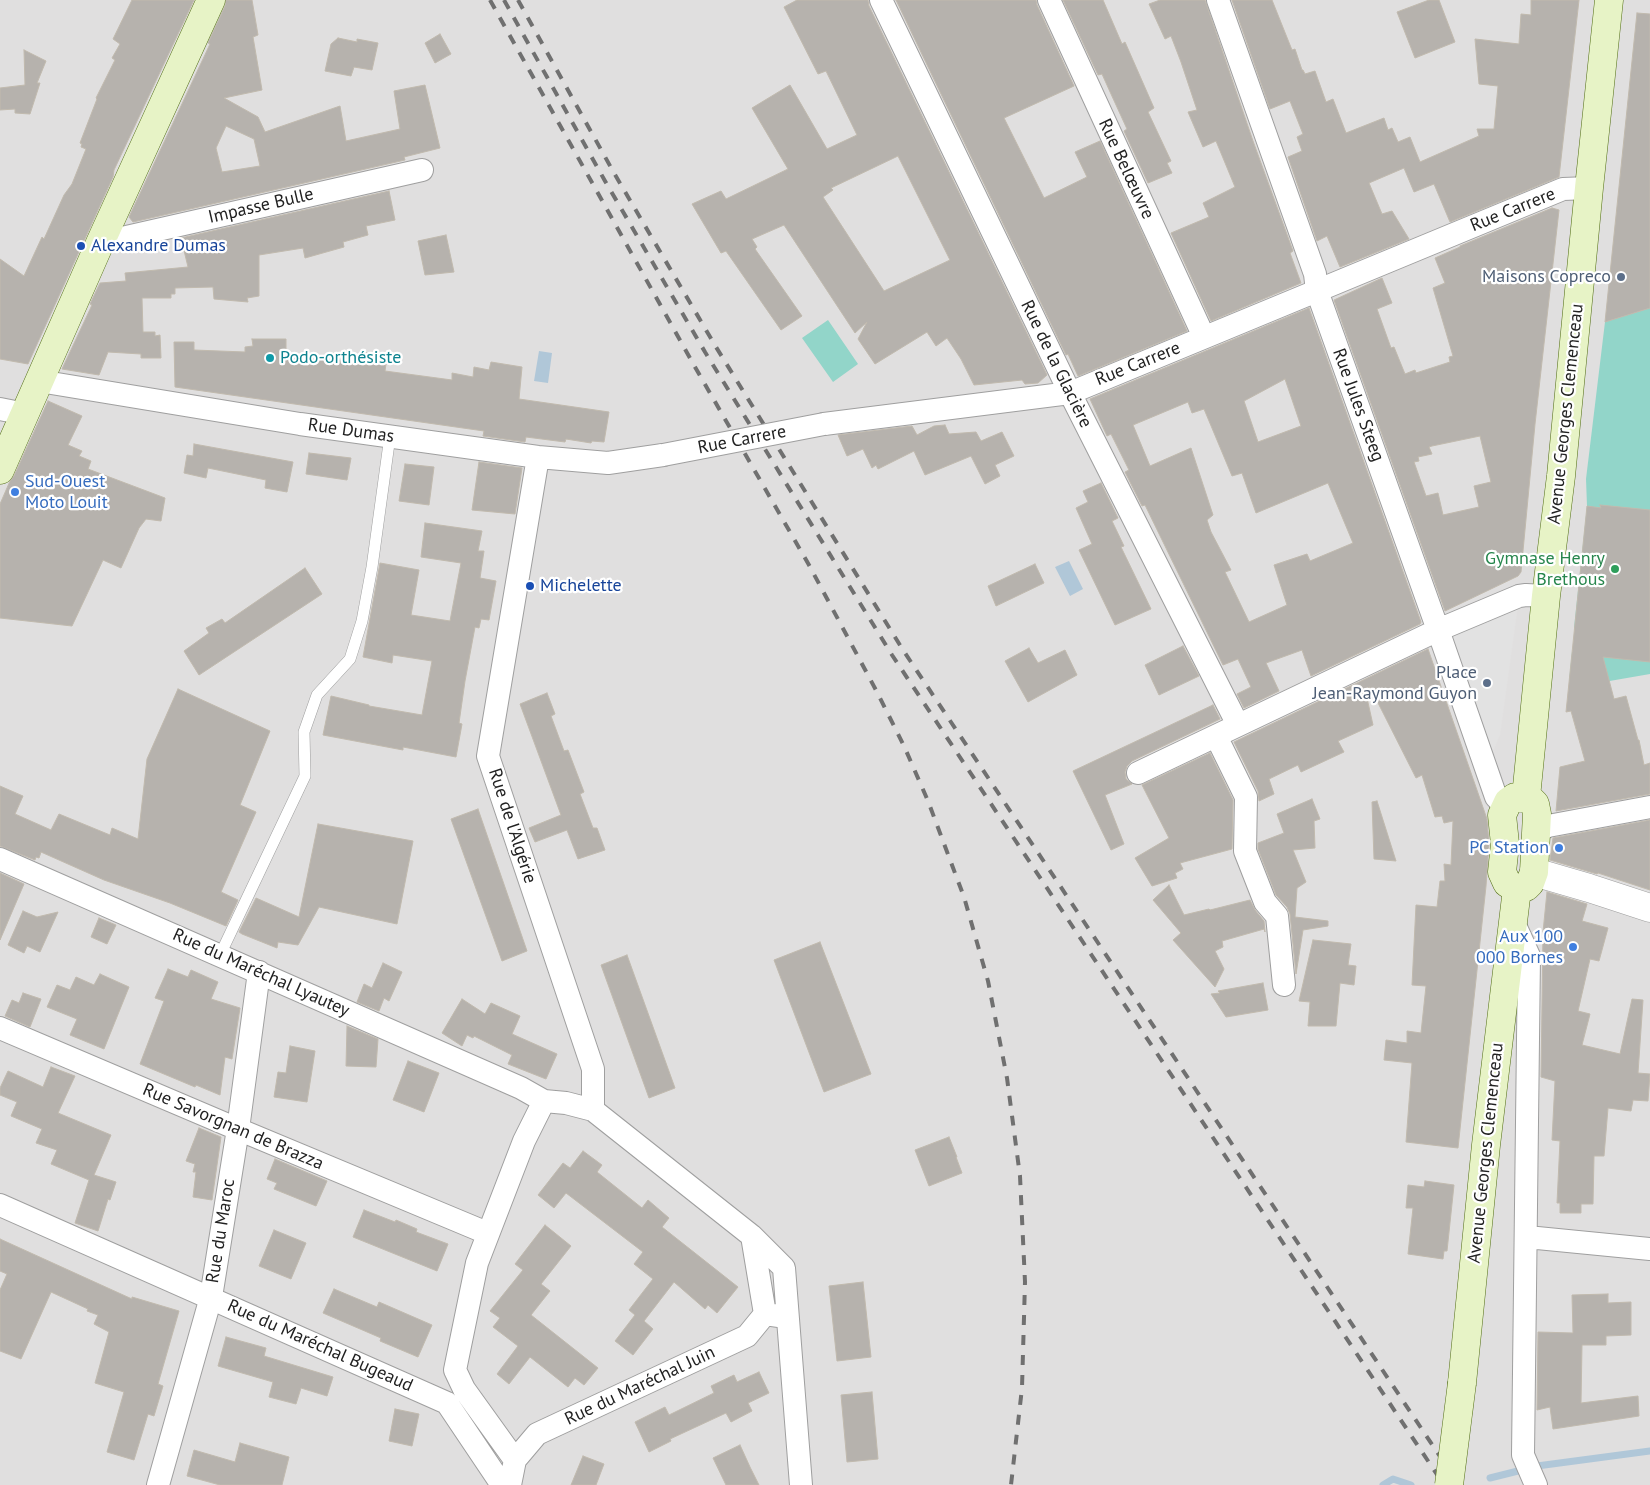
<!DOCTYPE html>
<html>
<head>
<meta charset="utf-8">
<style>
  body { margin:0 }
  canvas { display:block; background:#f1f0ea }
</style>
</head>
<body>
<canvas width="1650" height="1485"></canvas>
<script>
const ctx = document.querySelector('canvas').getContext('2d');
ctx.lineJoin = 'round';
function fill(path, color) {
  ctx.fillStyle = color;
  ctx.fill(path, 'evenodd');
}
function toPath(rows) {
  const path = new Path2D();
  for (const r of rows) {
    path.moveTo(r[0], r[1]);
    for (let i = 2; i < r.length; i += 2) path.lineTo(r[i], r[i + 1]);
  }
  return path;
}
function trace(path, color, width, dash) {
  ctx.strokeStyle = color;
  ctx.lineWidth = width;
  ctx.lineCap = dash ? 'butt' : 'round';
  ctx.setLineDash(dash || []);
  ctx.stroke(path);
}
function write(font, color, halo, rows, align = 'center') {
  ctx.font = font + ' "PT Sans",sans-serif';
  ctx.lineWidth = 4.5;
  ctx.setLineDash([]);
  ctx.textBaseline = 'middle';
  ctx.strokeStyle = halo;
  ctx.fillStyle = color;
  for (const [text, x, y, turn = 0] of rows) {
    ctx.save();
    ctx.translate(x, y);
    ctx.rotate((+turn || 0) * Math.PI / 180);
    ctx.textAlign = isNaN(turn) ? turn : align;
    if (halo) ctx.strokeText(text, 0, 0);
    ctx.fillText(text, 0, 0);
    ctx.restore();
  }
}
const residential = toPath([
  [0,0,1650,0,1650,1485,0,1485]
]);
const pitch = toPath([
  [1650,308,1650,674,1598,683,1569,681,1572,652,1577,652,1579,628,1574,628,1587,506,1586,479,1605,322],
  [828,320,858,364,833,382,802,338]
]);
const parking = toPath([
  [1518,605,1500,735,1492,754,1448,630]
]);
const water = toPath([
  [539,351,552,353,548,383,534,381],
  [1069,561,1083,589,1070,596,1055,567]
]);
const stream = toPath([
  [1537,1466,1650,1451],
  [1490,1478,1518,1471],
  [1383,1485,1393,1479,1411,1485]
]);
const building = toPath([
  [132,0,194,0,114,170,113,177,28,364,0,359,0,259,24,276,42,237,44,239,64,195,72,184,86,149,81,147,82,144,80,143,97,99,96,98,115,60,112,58,120,44,113,39,132,0],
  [226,0,252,0,258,35,253,37,262,90,224,98,258,117,265,132,340,106,346,141,400,129,394,91,425,85,440,148,404,157,405,160,133,222,129,217,210,44,208,43,225,6,226,0],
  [226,126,254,139,260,166,222,172,216,148,226,126],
  [797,0,868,0,869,6,1047,375,1038,383,1025,384,1022,380,974,385,961,359,947,338,936,346,927,332,875,364,858,339,867,322,855,333,784,225,752,239,757,247,755,249,802,316,781,330,726,251,721,253,692,204,721,191,726,199,788,169,752,108,790,85,827,149,857,135,826,71,818,74,784,7,797,0],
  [898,156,950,260,884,291,823,197,833,190,831,188,898,156],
  [896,0,1036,0,1037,5,1074,86,1004,118,1044,198,1087,177,1075,152,1100,141,1187,331,1078,376,1068,354,1066,355,896,0],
  [1063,0,1103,0,1122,44,1125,42,1154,108,1148,112,1171,161,1167,163,1172,173,1148,183,1124,131,1127,129,1111,94,1102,74,1098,75,1063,0],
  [1160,0,1205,0,1253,141,1293,251,1290,253,1301,283,1211,321,1171,233,1209,217,1203,203,1235,187,1216,141,1203,147,1188,112,1197,110,1181,62,1171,36,1165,39,1149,4,1160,0],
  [1232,0,1272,0,1292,50,1295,49,1302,70,1303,70,1305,74,1315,71,1326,102,1333,99,1346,133,1384,118,1388,130,1392,128,1398,142,1410,137,1420,162,1479,136,1477,129,1494,129,1498,86,1479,84,1475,39,1519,44,1521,14,1531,15,1531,0,1579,0,1559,177,1450,222,1434,184,1414,192,1404,168,1369,183,1382,214,1392,211,1409,239,1340,267,1327,236,1317,241,1288,157,1302,151,1297,137,1303,134,1290,101,1270,109,1232,0],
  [1429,0,1439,0,1455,42,1415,58,1397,12,1429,0],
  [1637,13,1650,14,1650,308,1605,322,1637,13],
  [440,34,451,54,435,63,425,43,440,34],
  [338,38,357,42,357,39,378,43,372,70,354,67,351,76,325,71,331,44,338,38],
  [24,50,46,61,37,83,40,83,30,114,15,113,15,109,0,110,0,88,25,85,24,50],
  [389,191,395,220,366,226,368,235,343,242,344,247,305,258,303,248,259,255,259,296,247,298,248,302,214,299,213,287,175,288,175,294,171,294,171,298,142,298,143,332,155,332,155,336,160,335,161,358,141,358,141,354,108,352,99,375,62,369,92,305,90,304,100,283,126,281,125,273,188,267,181,238,389,191],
  [1552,208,1559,210,1535,424,1521,572,1518,576,1445,611,1334,300,1382,278,1392,303,1377,309,1391,348,1394,347,1405,374,1415,370,1416,373,1450,362,1449,357,1453,356,1433,288,1445,283,1435,258,1460,247,1460,246,1552,208],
  [1480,436,1491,482,1474,486,1479,507,1443,515,1438,493,1426,496,1414,462,1419,461,1418,457,1432,454,1429,447,1432,446,1480,436],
  [446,235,454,272,425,275,418,241,446,235],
  [1309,308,1421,622,1420,624,1311,676,1302,650,1266,663,1279,691,1244,708,1237,694,1251,687,1238,659,1223,665,1145,505,1142,506,1125,472,1129,470,1111,434,1107,436,1090,399,1309,308],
  [1285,379,1301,426,1258,442,1244,401,1285,379],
  [1188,402,1192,413,1204,409,1232,476,1242,473,1256,513,1328,483,1353,543,1310,561,1307,554,1274,565,1287,605,1249,622,1225,572,1231,570,1211,532,1207,520,1213,515,1191,448,1150,466,1133,425,1188,402],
  [252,339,286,339,286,357,355,361,355,359,360,359,361,351,387,357,385,371,452,380,452,373,473,377,474,367,489,370,491,362,522,367,519,399,609,412,604,442,592,441,591,443,566,439,565,442,526,437,525,442,483,436,484,431,175,387,174,342,194,342,194,350,245,352,245,347,253,346,252,339],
  [48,401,82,416,68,445,82,451,79,456,91,461,88,469,165,498,161,521,146,519,139,528,121,568,103,560,72,626,0,618,0,504,10,481,14,476,48,401],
  [945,425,949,434,976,432,981,441,1002,432,1014,456,995,465,1000,476,985,484,971,456,925,475,914,451,878,469,876,465,872,468,863,449,847,456,838,435,912,426,917,435,934,426,945,425],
  [194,444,293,462,287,492,265,488,266,480,208,468,206,478,184,473,187,455,193,456,194,444],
  [309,453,351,458,347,480,306,474,309,453],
  [479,462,522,468,515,514,472,510,479,462],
  [405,464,434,467,429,505,399,501,405,464],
  [1101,483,1118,518,1112,521,1124,546,1121,547,1151,609,1115,625,1079,550,1092,544,1076,508,1088,502,1083,491,1101,483],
  [1600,505,1650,510,1650,662,1603,657,1614,699,1626,696,1638,740,1639,740,1644,765,1650,763,1650,794,1556,811,1560,767,1585,761,1571,711,1566,712,1587,506,1601,508,1600,505],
  [425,523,482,531,478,551,484,551,480,578,496,581,489,620,481,619,479,628,475,627,465,681,459,723,462,724,456,757,403,747,403,750,323,735,331,696,369,705,369,706,422,715,432,661,393,655,392,663,363,657,380,563,419,570,411,615,450,621,461,563,421,557,425,523],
  [1035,564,1044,583,996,606,988,586,1035,564],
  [305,568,322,594,199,675,184,651,209,633,206,628,222,619,225,623,305,568],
  [1183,646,1199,676,1159,695,1145,665,1183,646],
  [1029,648,1038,663,1065,650,1077,675,1028,702,1005,661,1029,648],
  [1428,649,1487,819,1489,844,1486,886,1458,1148,1406,1142,1412,1063,1384,1060,1386,1040,1407,1043,1407,1031,1421,1033,1426,986,1412,985,1416,905,1437,907,1440,881,1445,881,1444,864,1451,865,1453,821,1444,823,1442,816,1435,817,1422,775,1416,778,1370,687,1365,689,1373,725,1338,741,1344,752,1301,772,1298,765,1269,779,1274,794,1259,801,1258,791,1234,742,1428,649],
  [178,689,270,731,240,805,256,812,221,892,238,900,226,926,170,903,104,880,41,852,39,858,36,857,35,860,0,846,0,786,23,796,15,814,51,830,59,814,110,835,112,828,138,839,147,759,178,689],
  [547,693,555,714,551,716,564,751,568,750,584,792,580,794,593,828,597,828,605,850,578,859,567,830,535,842,529,828,561,815,520,704,547,693],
  [1213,705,1220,719,1132,761,1127,766,1125,772,1126,779,1132,784,1105,795,1124,844,1111,850,1073,771,1213,705],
  [1210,753,1233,800,1232,849,1180,863,1183,869,1175,873,1177,878,1152,886,1135,858,1169,838,1142,785,1210,753],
  [1312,799,1320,819,1314,821,1315,848,1293,850,1306,882,1297,888,1295,917,1328,921,1328,926,1303,930,1296,974,1290,914,1287,907,1276,895,1258,849,1258,843,1284,833,1277,814,1312,799],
  [1377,801,1396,861,1374,859,1372,802,1377,801],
  [478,809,527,951,502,961,451,819,478,809],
  [1650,820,1650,890,1598,873,1597,874,1550,860,1553,838,1650,820],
  [318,824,413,841,397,924,319,907,298,945,278,942,277,948,242,934,239,932,256,898,299,917,318,824],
  [0,873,24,884,0,940,0,873],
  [1169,885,1184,915,1209,909,1210,910,1250,900,1255,910,1264,921,1265,932,1264,929,1222,941,1223,947,1215,951,1224,969,1215,987,1173,940,1181,933,1153,900,1169,885],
  [1547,892,1587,904,1582,921,1608,928,1599,961,1590,959,1578,1011,1590,1014,1582,1045,1620,1054,1632,999,1643,1000,1638,1073,1650,1074,1648,1101,1633,1100,1631,1111,1608,1108,1604,1156,1594,1156,1593,1204,1581,1204,1581,1213,1560,1213,1560,1203,1557,1203,1560,1141,1552,1140,1555,1081,1541,1077,1543,932,1547,892],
  [23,911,37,917,58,912,40,952,27,946,24,953,8,945,23,911],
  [99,918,116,925,107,944,91,937,99,918],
  [1313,940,1351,944,1348,965,1356,966,1354,985,1340,983,1336,1026,1308,1026,1310,1002,1299,1001,1313,940],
  [820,942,871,1074,824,1092,774,960,820,942],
  [627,955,675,1088,649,1098,601,965,627,955],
  [383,963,402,972,389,1001,384,998,379,1011,357,1002,364,984,372,988,383,963],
  [168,969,188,977,191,970,218,982,211,999,240,1008,232,1059,225,1057,220,1095,196,1085,195,1087,140,1064,164,1001,155,998,168,969],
  [100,974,129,987,104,1049,70,1035,77,1019,47,1007,57,985,70,990,76,977,94,985,100,974],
  [1263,983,1268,1010,1226,1017,1211,994,1220,993,1218,991,1263,983],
  [23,993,41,999,30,1027,5,1016,12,1000,19,1003,23,993],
  [462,999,485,1014,491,1003,520,1016,512,1034,557,1054,546,1079,508,1064,512,1055,474,1036,473,1038,467,1035,462,1046,442,1033,462,999],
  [347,1026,378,1039,376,1067,346,1066,347,1026],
  [290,1046,315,1051,307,1102,274,1097,278,1072,286,1073,290,1046],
  [408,1061,439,1073,424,1112,393,1100,408,1061],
  [51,1067,75,1076,58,1113,111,1135,94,1175,116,1182,110,1200,108,1199,98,1231,75,1223,89,1180,51,1164,57,1150,36,1143,42,1129,11,1116,17,1102,0,1095,0,1088,8,1071,43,1087,51,1067],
  [199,1128,221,1137,212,1200,193,1197,196,1172,193,1172,195,1164,186,1161,199,1128],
  [949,1137,957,1157,956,1157,962,1173,929,1186,915,1150,949,1137],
  [583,1151,602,1165,597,1172,642,1208,648,1200,669,1218,662,1227,738,1287,717,1313,708,1305,705,1309,674,1282,644,1321,653,1329,633,1355,615,1341,635,1315,629,1310,653,1279,634,1264,643,1252,566,1193,554,1208,538,1195,563,1163,570,1168,583,1151],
  [275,1159,327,1181,316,1206,274,1189,277,1183,267,1179,275,1159],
  [1425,1181,1454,1185,1447,1251,1444,1251,1443,1259,1408,1254,1413,1208,1406,1208,1408,1185,1424,1187,1425,1181],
  [364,1210,395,1222,396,1220,417,1229,416,1232,448,1244,437,1271,353,1237,364,1210],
  [545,1225,571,1246,541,1284,550,1291,531,1315,598,1368,584,1385,575,1378,568,1387,530,1357,509,1384,497,1374,518,1346,493,1327,500,1318,490,1311,523,1270,515,1264,545,1225],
  [274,1230,306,1243,291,1279,259,1266,274,1230],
  [0,1239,132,1299,132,1297,179,1311,158,1384,163,1386,154,1416,148,1414,134,1460,107,1452,124,1392,95,1383,109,1332,94,1324,98,1315,87,1311,88,1309,51,1292,21,1359,0,1351,0,1290,7,1274,0,1271,0,1239],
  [863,1282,871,1357,837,1361,829,1286,863,1282],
  [334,1289,377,1307,379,1302,432,1325,418,1357,380,1341,381,1338,323,1313,334,1289],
  [1608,1294,1608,1303,1631,1302,1631,1335,1606,1336,1606,1345,1582,1345,1581,1403,1638,1396,1639,1416,1553,1429,1550,1407,1537,1410,1538,1332,1573,1333,1572,1295,1608,1294],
  [226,1337,266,1348,264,1356,333,1377,327,1396,301,1388,296,1404,269,1397,273,1382,218,1366,226,1337],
  [759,1372,769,1393,748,1403,752,1411,731,1422,726,1413,670,1439,671,1441,649,1452,635,1422,665,1407,669,1415,714,1393,711,1386,734,1375,737,1382,759,1372],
  [872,1392,878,1459,847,1462,841,1395,872,1392],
  [395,1409,419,1414,412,1446,389,1441,395,1409],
  [240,1443,289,1457,282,1485,220,1485,187,1476,194,1450,235,1462,240,1443],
  [740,1445,750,1467,759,1485,726,1485,713,1458,740,1445],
  [583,1456,604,1464,596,1485,571,1485,583,1456]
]);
const service = toPath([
  [220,955,305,776,304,732,317,695,350,659,362,621,372,567,390,436]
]);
const minor = toPath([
  [881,0,1070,393,1238,725],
  [1049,0,1204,337],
  [1218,0,1315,274,1317,291,1438,630,1496,797,1505,806],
  [100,243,422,170],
  [39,381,300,424,538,457,608,463,663,455],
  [0,409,25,414],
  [824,424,1070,393,1563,189,1589,188],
  [538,457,488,756,593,1069,593,1110],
  [1216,736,1246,797,1245,851,1265,902,1277,916,1284,985],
  [1138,773,1438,630,1519,596,1526,595,1546,596],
  [1536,832,1548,826,1650,807],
  [0,859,521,1088,544,1101,566,1103,593,1110,752,1236,784,1268,801,1485],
  [1514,923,1529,956,1523,1455,1536,1485],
  [0,1028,228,1125,487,1233],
  [0,1205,447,1403],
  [752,1236,765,1314,779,1316],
  [1527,1237,1650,1249],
  [447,1403,502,1485],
  [515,1460,537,1434,747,1336,765,1314],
  [158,1485,211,1297,238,1129,259,972],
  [510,1485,515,1460,464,1389,455,1370,477,1263,524,1141,544,1101]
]);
const tertiary = toPath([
  [1534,872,1589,888,1650,908]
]);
const secondary = toPath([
  [0,470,100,243,211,0],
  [1515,797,1530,799,1535,804,1537,814,1534,872,1530,883,1526,887,1517,889,1507,883,1502,872,1505,844,1502,815,1508,802,1515,797],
  [1526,797,1546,596,1561,476,1589,188,1609,0],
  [1462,1383,1486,1145,1517,889]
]);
const rail = toPath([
  [490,0,695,367,809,565,877,692,904,746,928,801,964,897,988,981,1007,1078,1020,1176,1025,1282,1022,1388,1011,1485],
  [504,0,605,181,705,352,892,655,1444,1485],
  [518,0,614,173,716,347,903,650,1459,1485]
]);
const minorBridge = toPath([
  [663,455,824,424]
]);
const secondaryBridge = toPath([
  [1449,1485,1462,1383]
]);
const markers = [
  [81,246,5,"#1a4fb4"],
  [1621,277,5,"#5c6f8a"],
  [270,358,5,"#0f9aa8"],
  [15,492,5,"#3f7fe0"],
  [1615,569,5,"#2e9e5b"],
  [530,586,5,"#1a4fb4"],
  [1487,683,5,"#5c6f8a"],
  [1559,848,5,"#3f7fe0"],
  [1573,947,5,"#3f7fe0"]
];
const streetNames = [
  ["Rue Belœuvre",1126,169,65],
  ["Impasse Bulle",261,206,-13],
  ["Rue Carrere",1513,210,-22],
  ["Rue de la Glacière",1056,364,64],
  ["Rue Carrere",1138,364,-22],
  ["Rue Jules Steeg",1358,405,70],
  ["Avenue Georges Clemenceau",1566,414,-84],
  ["Rue Dumas",351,431,8],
  ["Rue Carrere",742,440,-11],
  ["Rue de l'Algérie",512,826,72],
  ["Rue du Maréchal Lyautey",261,973,24],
  ["Rue Savorgnan de Brazza",233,1127,23],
  ["Avenue Georges Clemenceau",1486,1153,-84],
  ["Rue du Maroc",221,1231,-81],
  ["Rue du Maréchal Bugeaud",320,1346,24],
  ["Rue du Maréchal Juin",640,1386,-25]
];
const transitNames = [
  ["Alexandre Dumas",91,246],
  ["Michelette",540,586]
];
const serviceNames = [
  ["Maisons Copreco",1611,277],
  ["Place",1477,673],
  ["Jean-Raymond Guyon",1477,694]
];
const cultureNames = [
  ["Podo-orthésiste",280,358]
];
const shopNames = [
  ["Sud-Ouest",25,482,"left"],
  ["Moto Louit",25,503,"left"],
  ["PC Station",1549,848],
  ["Aux 100",1563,937],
  ["000 Bornes",1563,958]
];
const leisureNames = [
  ["Gymnase Henry",1605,559],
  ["Brethous",1605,580]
];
fill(residential, '#e0dfdf');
fill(pitch, '#92d5c9');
fill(parking, '#e2e2e2');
fill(water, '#b0c7d8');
trace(stream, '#b0c7d8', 7);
fill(building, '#b6b2ad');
trace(building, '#c1baae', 1);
trace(service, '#9f9f9f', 12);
trace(minor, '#9f9f9f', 24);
trace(tertiary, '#9f9f9f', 29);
trace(secondary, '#526e14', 29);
trace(service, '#fff', 11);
trace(minor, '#fff', 22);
trace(tertiary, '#fff', 28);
trace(secondary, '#e7f3c6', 28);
trace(rail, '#707070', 4, [10, 10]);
trace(minorBridge, '#9f9f9f', 24, []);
trace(secondaryBridge, '#526e14', 29, []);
trace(minorBridge, '#fff', 22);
trace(secondaryBridge, '#e7f3c6', 28);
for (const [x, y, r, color] of markers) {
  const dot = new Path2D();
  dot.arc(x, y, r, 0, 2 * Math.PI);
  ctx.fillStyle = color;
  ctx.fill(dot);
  trace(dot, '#fff', 2);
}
write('18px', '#222', '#fff', streetNames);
write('18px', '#164399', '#fff', transitNames, 'left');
write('18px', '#4e5e75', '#fff', serviceNames, 'right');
write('18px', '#0d838f', '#fff', cultureNames, 'left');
write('18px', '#366cbe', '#fff', shopNames, 'right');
write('18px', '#27864d', '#fff', leisureNames, 'right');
</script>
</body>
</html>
